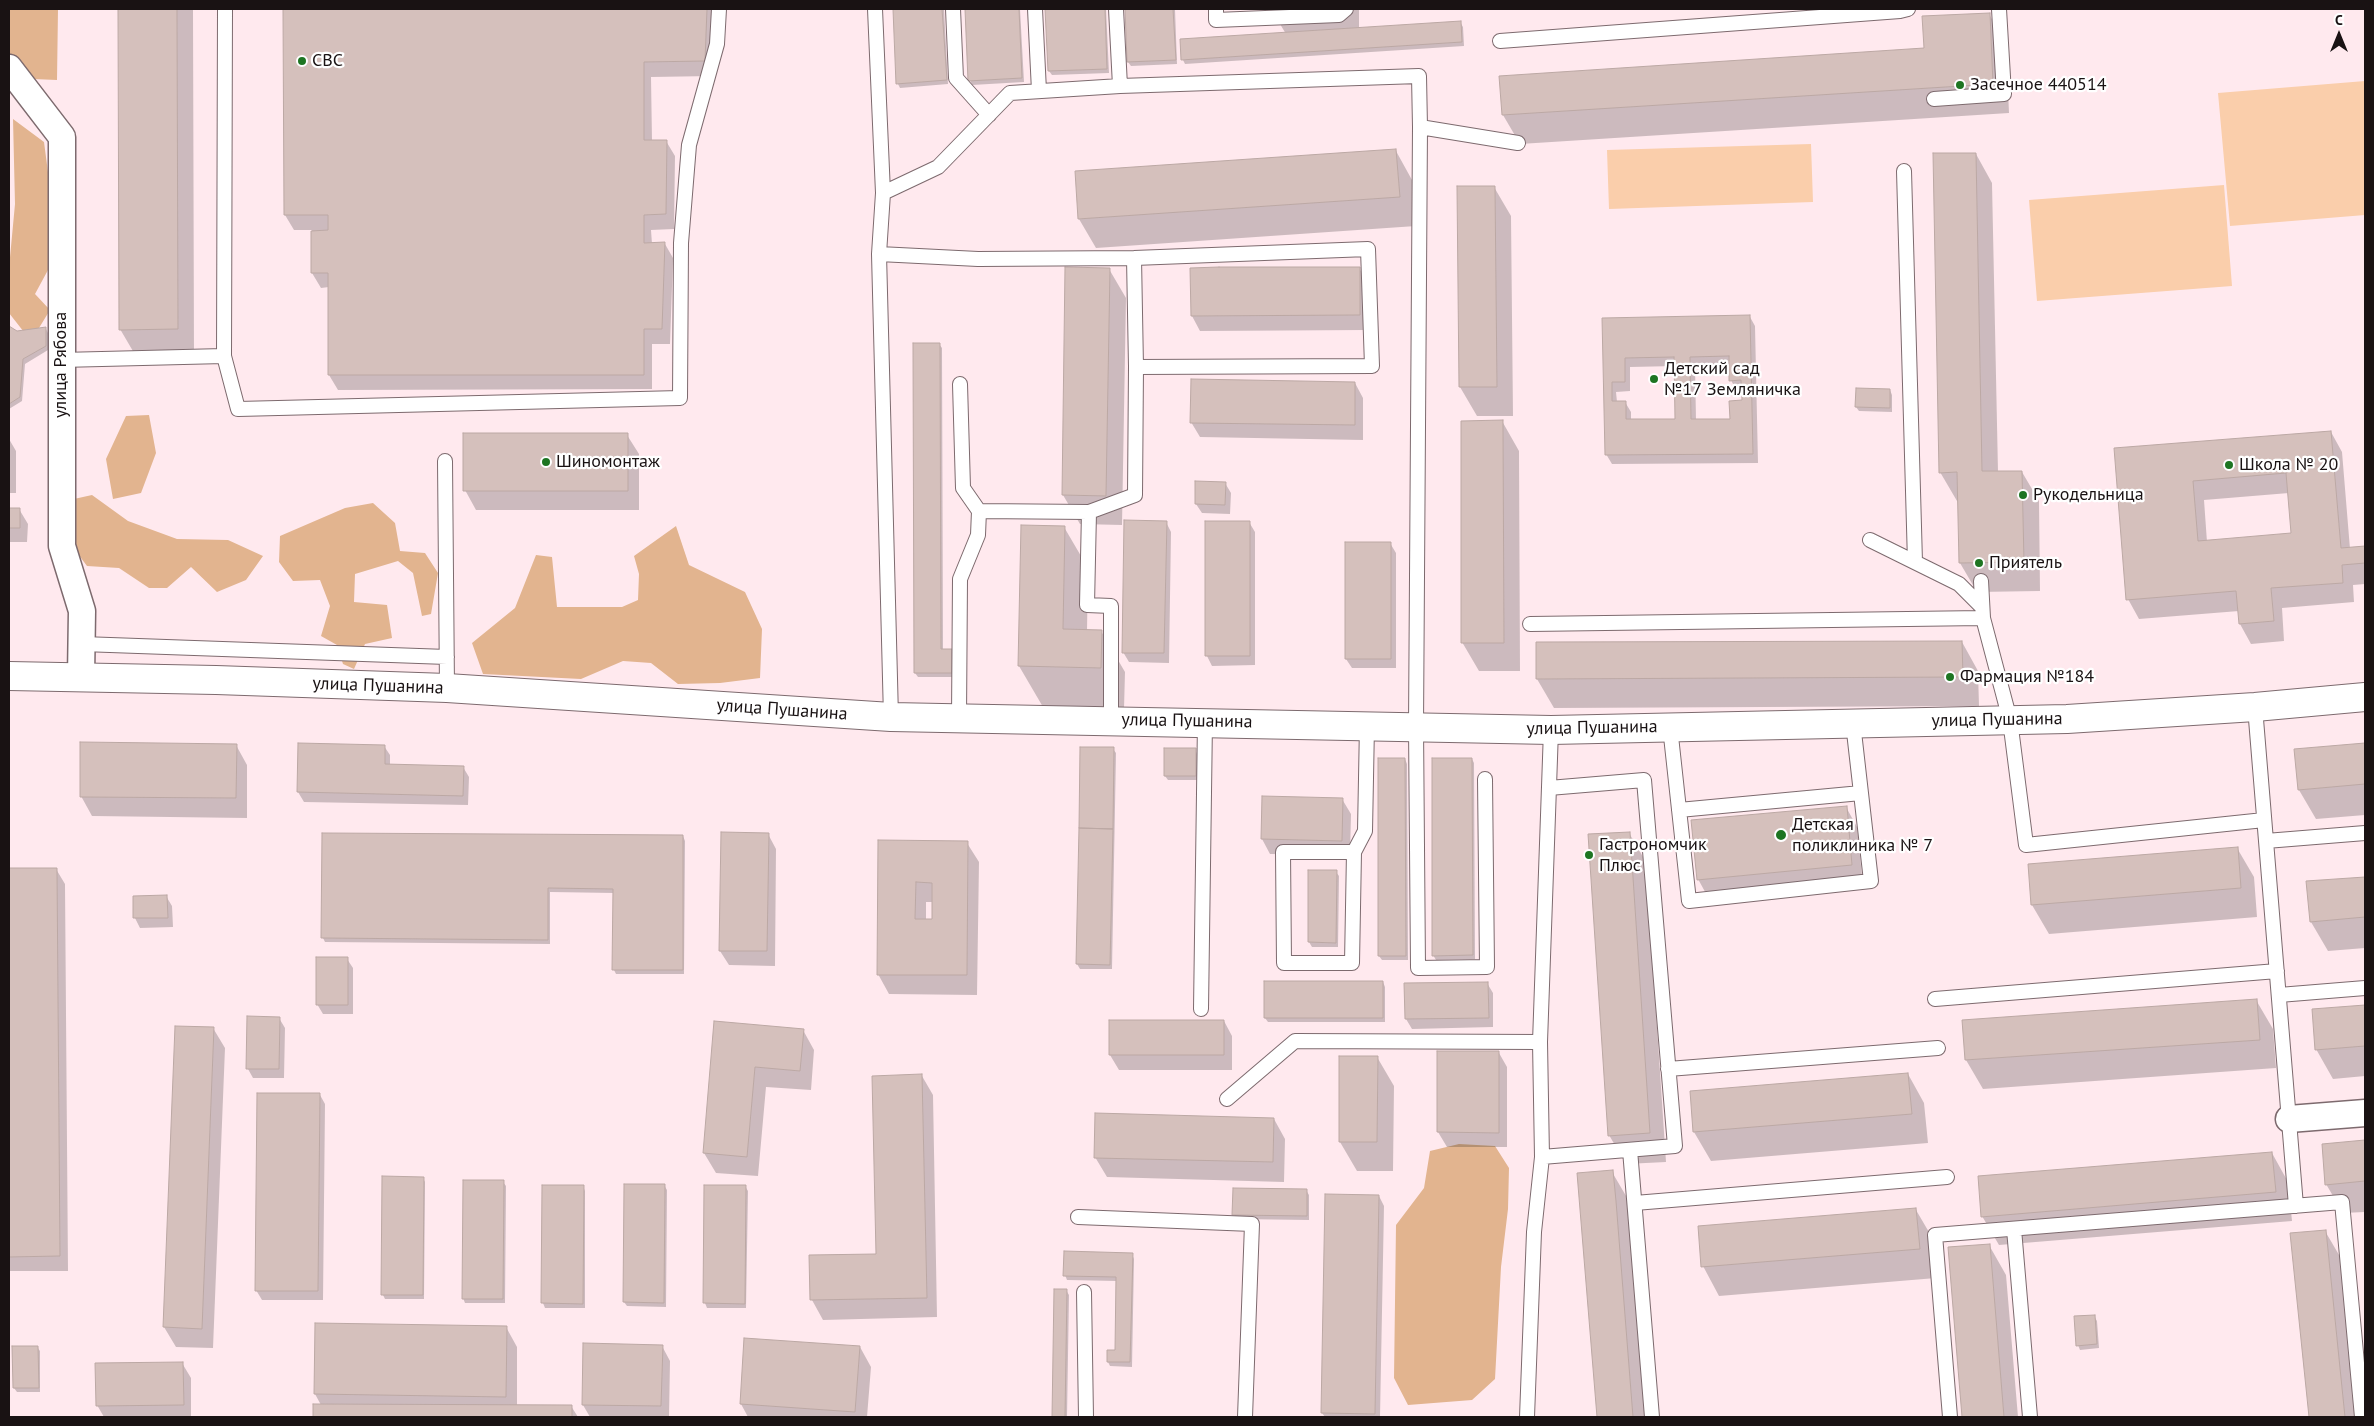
<!DOCTYPE html>
<html>
<head>
<meta charset="utf-8">
<style>
  body { margin:0 }
  #map { position:relative; width:2374px; height:1426px; overflow:hidden; background:#ffe9ee; font-family:"PT Sans",sans-serif }
  canvas { display:block }
  .frame { position:absolute; inset:0; border:10px solid #191213; pointer-events:none }
  .north { position:absolute; left:2314px; top:10px; width:50px; height:50px; -webkit-text-stroke:4px #fff; paint-order:stroke; rotate:0deg; font-size:14px; font-weight:700; line-height:20px; text-align:center; color:#191213 }
  .north::after { content:''; display:block; margin:auto; width:18px; height:22px; background:#191213; clip-path:polygon(50% 0,100% 100%,50% 72%,0 100%) }
</style>
</head>
<body>
<div id="map">
<canvas width="2374" height="1426"></canvas>
<div class="frame"></div>
<div class="north">С</div>
</div>
<script>
const ctx = document.querySelector('canvas').getContext('2d');
ctx.lineJoin = 'round';
function fill(path, color) {
  ctx.fillStyle = color;
  ctx.fill(path, 'evenodd');
}
function toPath(rows) {
  const path = new Path2D();
  for (const r of rows) {
    path.moveTo(r[0], r[1]);
    for (let i = 2; i < r.length; i += 2) path.lineTo(r[i], r[i + 1]);
  }
  return path;
}
function trace(path, color, width, dash) {
  ctx.strokeStyle = color;
  ctx.lineWidth = width;
  ctx.lineCap = dash ? 'butt' : 'round';
  ctx.setLineDash(dash || []);
  ctx.stroke(path);
}
function write(font, color, halo, rows, align = 'center') {
  ctx.font = font + ' "PT Sans",sans-serif';
  ctx.lineWidth = 4.5;
  ctx.setLineDash([]);
  ctx.textBaseline = 'middle';
  ctx.strokeStyle = halo;
  ctx.fillStyle = color;
  for (const [text, x, y, turn = 0] of rows) {
    ctx.save();
    ctx.translate(x, y);
    ctx.rotate((+turn || 0) * Math.PI / 180);
    ctx.textAlign = isNaN(turn) ? turn : align;
    if (halo) ctx.strokeText(text, 0, 0);
    ctx.fillText(text, 0, 0);
    ctx.restore();
  }
}
const green = toPath([
  [2365,81,2365,215,2230,226,2218,93],
  [1811,144,1813,202,1609,209,1607,150],
  [2224,185,2232,286,2037,301,2029,200]
]);
const forest = toPath([
  [9,9,58,9,57,80,9,78],
  [13,119,44,142,51,195,48,270,35,294,50,310,31,341,9,313,9,268,15,204],
  [149,415,156,453,141,493,113,499,106,459,126,416],
  [92,495,128,521,177,539,228,540,263,556,246,580,217,592,191,567,167,588,149,588,119,568,87,566,75,550,74,499],
  [373,503,395,523,400,551,425,553,438,573,431,614,422,616,413,573,398,561,355,574,354,602,387,605,392,638,365,644,354,669,343,664,337,645,321,636,330,606,320,580,293,581,279,562,280,536,345,508],
  [676,526,689,565,745,592,762,629,760,678,720,683,678,684,651,663,623,661,581,679,483,674,472,643,515,608,536,555,552,557,557,607,622,607,638,600,639,574,634,556],
  [1459,1144,1495,1146,1509,1168,1508,1209,1501,1267,1495,1379,1472,1400,1408,1405,1394,1378,1396,1225,1424,1188,1430,1151]
]);
const shadow = toPath([
  [119,9,193,9,194,358,137,358,120,329],
  [285,9,715,9,713,76,651,77,652,141,666,141,675,156,674,229,651,230,652,244,665,244,673,258,670,344,652,344,652,389,338,390,329,375,329,287,321,288,312,273,312,230,294,230,285,215],
  [894,9,944,9,948,84,900,88,898,84],
  [966,9,1020,9,1024,82,972,85,970,80],
  [1047,9,1106,9,1109,73,1052,75,1049,71],
  [1126,9,1175,9,1177,64,1131,66,1128,62],
  [1271,9,1359,9,1359,29,1460,22,1463,27,1464,46,1185,64,1183,60,1286,34],
  [1989,14,2006,43,2009,113,1520,144,1503,115,1925,49],
  [1396,151,1412,180,1416,226,1096,248,1079,219],
  [1976,154,1992,183,1998,472,2022,472,2039,501,2040,591,1977,592,1960,563,1959,501,1957,501,1940,472],
  [1494,187,1511,216,1513,416,1477,416,1460,387],
  [1359,268,1368,283,1368,330,1200,331,1192,316,1191,269],
  [1109,269,1126,298,1122,525,1080,524,1063,495],
  [1750,317,1755,326,1758,463,1612,464,1606,454,1604,320],
  [1730,365,1731,380,1736,390,1743,390,1743,401,1731,420,1696,420,1695,366],
  [1676,366,1676,420,1631,421,1631,412,1625,402,1617,402,1616,392,1630,391,1630,367],
  [9,327,17,332,46,329,48,333,48,350,25,364,22,401,9,409],
  [939,344,942,348,943,650,951,650,954,655,954,677,918,677,915,673],
  [1355,383,1363,398,1363,440,1200,437,1191,422],
  [1890,390,1892,395,1892,412,1859,411,1856,407],
  [1502,421,1519,451,1520,671,1479,671,1462,642],
  [2331,432,2342,452,2350,549,2365,547,2365,584,2353,585,2354,602,2282,608,2284,641,2251,644,2240,624,2239,611,2139,619,2128,599,2116,449],
  [2289,493,2293,535,2207,542,2204,500],
  [627,435,639,454,639,510,476,510,465,490],
  [9,439,16,451,16,493,9,493],
  [1225,483,1231,493,1230,514,1202,513,1196,504],
  [9,509,19,509,28,524,27,542,9,542],
  [1166,522,1171,532,1169,663,1129,662,1123,652],
  [1249,522,1255,532,1255,665,1212,666,1207,656],
  [1022,526,1064,527,1088,568,1087,631,1101,631,1125,672,1124,709,1043,707,1019,666],
  [1390,543,1396,553,1396,668,1352,668,1346,659],
  [1962,642,1978,671,1979,706,1554,708,1537,679],
  [2365,744,2365,815,2316,819,2299,790,2295,750],
  [236,745,247,765,247,818,92,816,81,796],
  [384,746,390,755,390,766,463,767,469,777,468,805,304,802,298,792],
  [1081,748,1113,749,1116,753,1112,969,1080,969,1077,964],
  [1165,749,1195,749,1197,754,1197,780,1168,780,1165,776],
  [1405,759,1407,764,1408,960,1382,960,1379,956],
  [1472,759,1474,763,1475,959,1436,960,1433,955],
  [1342,799,1351,814,1350,855,1270,854,1262,839],
  [1846,807,1857,827,1863,885,1709,899,1698,879],
  [1629,833,1646,862,1666,1162,1626,1164,1609,1135],
  [323,834,683,836,685,841,684,974,616,974,614,970,614,893,550,892,550,944,325,942,323,938],
  [768,834,776,849,775,966,729,965,720,951],
  [879,841,967,843,979,862,977,995,889,994,878,974],
  [926,902,933,902,933,920,926,920],
  [2237,848,2254,877,2257,917,2049,934,2032,905],
  [56,869,65,884,68,1271,9,1271,9,870],
  [1309,872,1336,872,1339,876,1338,947,1312,947,1309,942],
  [2365,878,2365,948,2328,951,2311,922,2308,882],
  [166,896,172,906,173,927,140,928,135,918],
  [347,959,353,968,353,1014,323,1014,317,1004],
  [1383,982,1385,987,1385,1022,1268,1022,1265,1018],
  [1487,983,1493,993,1493,1027,1412,1029,1406,1019,1406,984],
  [2256,1000,2273,1029,2276,1068,1983,1089,1966,1060,1964,1021],
  [2365,1006,2365,1076,2333,1079,2316,1049,2313,1010],
  [279,1018,285,1028,284,1078,253,1078,248,1069],
  [1110,1021,1224,1021,1232,1036,1232,1070,1119,1070,1110,1055],
  [716,1022,803,1030,814,1050,811,1090,766,1087,758,1176,716,1173,704,1153],
  [213,1028,225,1048,213,1348,176,1347,164,1327],
  [1499,1053,1507,1067,1507,1147,1447,1147,1438,1132],
  [1377,1057,1394,1086,1393,1171,1357,1171,1340,1142],
  [1908,1074,1924,1103,1928,1143,1711,1161,1694,1132],
  [922,1076,933,1095,937,1317,823,1320,812,1300,877,1255],
  [320,1095,325,1104,323,1300,262,1300,256,1290],
  [1274,1119,1285,1139,1284,1182,1107,1177,1095,1157],
  [2365,1142,2365,1212,2343,1213,2326,1184,2323,1145],
  [2272,1153,2288,1182,2292,1221,1999,1245,1982,1216],
  [1612,1172,1629,1201,1647,1417,1599,1417,1579,1175],
  [423,1178,425,1182,424,1299,385,1299,383,1295],
  [503,1182,506,1186,505,1303,465,1303,463,1298],
  [625,1185,664,1185,667,1190,666,1307,627,1306,624,1302],
  [544,1186,583,1186,585,1191,585,1308,545,1308,543,1303],
  [706,1186,745,1186,748,1191,746,1308,707,1308,705,1303],
  [1306,1190,1309,1195,1309,1220,1236,1219,1234,1214],
  [1379,1196,1384,1206,1380,1417,1325,1417,1322,1413],
  [1916,1210,1933,1239,1936,1278,1719,1296,1703,1266],
  [2325,1231,2342,1260,2358,1417,2310,1417,2291,1235],
  [1989,1245,2006,1275,2018,1417,1963,1417,1949,1249],
  [1132,1254,1134,1259,1132,1367,1110,1366,1108,1362,1116,1351,1117,1281,1067,1280,1065,1275],
  [1055,1290,1066,1290,1069,1295,1067,1417,1053,1417],
  [2094,1316,2097,1321,2099,1348,2080,1350,2078,1345],
  [316,1325,506,1327,517,1347,517,1406,571,1406,578,1417,314,1417,314,1405,321,1405,315,1394],
  [662,1346,670,1361,669,1417,590,1417,583,1405],
  [37,1347,40,1351,40,1392,17,1392,14,1388],
  [860,1347,871,1367,867,1417,748,1417,741,1404],
  [182,1363,191,1378,191,1417,104,1417,97,1405]
]);
const building = toPath([
  [118,9,177,9,178,329,119,330,118,9],
  [283,9,707,9,705,61,644,62,644,140,667,140,666,214,644,215,644,243,665,242,662,329,644,329,644,375,328,375,328,273,311,273,311,231,328,230,328,215,284,215,283,9],
  [893,9,942,9,947,80,896,84,893,9],
  [965,9,1019,9,1022,78,968,81,965,9],
  [1045,9,1105,9,1107,69,1048,71,1045,9],
  [1125,9,1173,9,1176,60,1127,62,1125,9],
  [1990,13,1993,84,1502,115,1499,76,1924,48,1922,16,1990,13],
  [1461,21,1462,42,1181,60,1180,39,1461,21],
  [1396,149,1400,197,1078,219,1075,171,1396,149],
  [1933,153,1976,153,1982,471,2022,471,2024,562,1959,563,1957,472,1939,473,1933,153],
  [1457,186,1495,186,1497,387,1459,387,1457,186],
  [1065,267,1110,268,1106,496,1062,495,1065,267],
  [1219,267,1360,267,1360,315,1191,316,1190,268,1219,267],
  [1750,315,1753,454,1605,455,1602,318,1750,315],
  [1729,356,1729,381,1741,380,1742,400,1729,401,1730,419,1691,419,1690,357,1729,356],
  [1674,357,1675,419,1626,419,1626,401,1612,401,1612,382,1625,382,1625,358,1674,357],
  [9,326,17,331,46,327,46,346,23,359,20,397,9,404,9,326],
  [913,343,940,343,941,649,952,649,952,673,914,673,913,343],
  [1191,379,1355,382,1355,425,1190,423,1191,379],
  [1856,388,1890,389,1890,408,1855,407,1856,388],
  [1503,420,1504,643,1461,643,1461,421,1503,420],
  [2331,431,2341,548,2365,546,2365,563,2342,565,2343,583,2271,588,2274,621,2239,624,2236,591,2126,600,2114,448,2331,431],
  [2286,473,2291,533,2198,541,2193,481,2286,473],
  [463,433,628,433,628,491,463,491,463,433],
  [1195,481,1226,482,1225,505,1195,504,1195,481],
  [9,508,20,508,20,528,9,528,9,508],
  [1124,520,1167,521,1164,653,1122,653,1124,520],
  [1205,521,1250,521,1250,656,1205,656,1205,521],
  [1021,525,1065,526,1063,629,1102,630,1101,668,1018,666,1021,525],
  [1345,542,1391,542,1391,659,1345,659,1345,542],
  [1962,641,1963,677,1536,679,1536,642,1962,641],
  [80,742,237,744,236,798,80,797,80,742],
  [298,743,385,745,385,764,464,766,463,796,297,792,298,743],
  [2365,743,2365,784,2298,790,2294,749,2365,743],
  [1080,747,1114,747,1113,829,1079,828,1080,747],
  [1164,748,1196,748,1196,776,1164,776,1164,748],
  [1378,758,1405,758,1406,956,1378,956,1378,758],
  [1432,758,1472,758,1473,955,1432,956,1432,758],
  [1262,796,1343,798,1342,841,1261,839,1262,796],
  [1847,806,1852,865,1697,880,1691,820,1847,806],
  [1079,828,1113,829,1110,965,1076,964,1079,828],
  [721,832,769,833,767,951,719,951,721,832],
  [1630,832,1650,1133,1608,1136,1588,834,1630,832],
  [322,833,683,835,683,970,612,970,613,889,548,888,548,940,321,938,322,833],
  [878,840,968,841,967,975,877,975,878,840],
  [916,882,932,883,932,919,915,919,916,882],
  [2238,847,2241,888,2031,905,2028,864,2238,847],
  [9,868,57,868,60,1256,9,1257,9,868],
  [1308,870,1337,870,1336,943,1308,942,1308,870],
  [2365,877,2365,917,2310,922,2306,881,2365,877],
  [167,895,168,918,133,918,133,896,167,895],
  [316,957,348,957,348,1005,316,1005,316,957],
  [1264,981,1383,981,1383,1018,1264,1018,1264,981],
  [1488,982,1489,1018,1405,1019,1404,983,1488,982],
  [2257,999,2260,1040,1965,1060,1962,1020,2257,999],
  [2365,1005,2365,1046,2315,1050,2312,1009,2365,1005],
  [247,1016,280,1017,279,1069,246,1069,247,1016],
  [1109,1020,1224,1020,1224,1055,1109,1055,1109,1020],
  [714,1021,804,1029,800,1071,755,1067,747,1157,703,1153,714,1021],
  [175,1026,214,1027,202,1329,163,1327,175,1026],
  [1437,1051,1499,1051,1499,1133,1437,1132,1437,1051],
  [1339,1056,1378,1056,1377,1142,1339,1142,1339,1056],
  [1908,1073,1912,1114,1693,1132,1690,1091,1908,1073],
  [922,1074,927,1298,810,1300,809,1255,876,1254,872,1076,922,1074],
  [257,1093,320,1093,318,1291,255,1291,257,1093],
  [1095,1113,1274,1118,1273,1162,1094,1158,1095,1113],
  [2365,1140,2365,1181,2325,1185,2322,1144,2365,1140],
  [2272,1152,2276,1192,1981,1217,1978,1176,2272,1152],
  [1613,1170,1616,1201,1633,1417,1597,1417,1577,1173,1613,1170],
  [382,1176,424,1177,423,1295,381,1295,382,1176],
  [463,1180,504,1180,503,1299,462,1299,463,1180],
  [624,1184,665,1184,664,1303,623,1302,624,1184],
  [542,1185,584,1185,583,1304,541,1303,542,1185],
  [704,1185,746,1185,745,1304,703,1303,704,1185],
  [1233,1188,1307,1189,1307,1216,1232,1215,1233,1188],
  [1325,1194,1379,1195,1375,1414,1321,1413,1325,1194],
  [1916,1208,1920,1249,1701,1267,1698,1226,1916,1208],
  [2326,1230,2340,1368,2345,1417,2309,1417,2290,1233,2326,1230],
  [1990,1244,2004,1417,1962,1417,1948,1247,1990,1244],
  [1064,1251,1133,1253,1130,1362,1107,1362,1107,1350,1115,1350,1116,1277,1063,1276,1064,1251],
  [1054,1289,1067,1289,1065,1417,1052,1417,1054,1289],
  [2095,1315,2097,1344,2076,1346,2074,1316,2095,1315],
  [315,1323,507,1326,506,1397,314,1394,315,1323],
  [744,1338,860,1346,855,1412,740,1404,744,1338],
  [583,1343,663,1345,661,1406,582,1405,583,1343],
  [12,1346,38,1346,39,1388,13,1388,12,1346],
  [183,1362,184,1405,96,1406,95,1363,183,1362],
  [313,1404,572,1405,572,1417,313,1417,313,1404]
]);
const service = toPath([
  [875,9,883,193,879,254,891,717],
  [953,9,956,78,989,115],
  [1035,9,1039,91],
  [1116,9,1120,86],
  [1216,9,1216,20,1339,15,1346,9],
  [1500,41,1900,11,1908,9],
  [1934,99,2004,94,1999,9],
  [1420,127,1416,726,1418,968,1487,967,1485,779],
  [1904,171,1915,562],
  [883,193,938,167,1010,93,1120,86,1419,76,1420,127,1518,143],
  [879,254,978,259,1134,258,1368,249,1372,366,1136,367,1134,258],
  [224,356,238,409,680,398,681,243,689,145,717,44,719,9],
  [61,360,224,356,225,9],
  [445,461,447,688],
  [979,511,1089,512,1087,605,1111,606,1111,720],
  [1089,512,1135,495,1136,367],
  [1870,540,1959,584,1981,606],
  [1981,581,1983,618,2010,720,2026,845,2264,820],
  [1530,624,1983,618],
  [82,644,447,657],
  [2255,707,2296,1206],
  [959,717,960,579,978,535,979,511,963,488,960,384],
  [1670,727,1689,901,1871,881,1853,723],
  [1679,810,1861,793],
  [2266,841,2365,833],
  [1354,852,1283,852,1284,963,1352,963,1354,852,1365,831,1367,725],
  [2279,995,2365,988],
  [1935,999,2277,971],
  [1201,1009,1205,721],
  [1668,1069,1938,1048],
  [1227,1099,1295,1041,1540,1042],
  [1630,1150,1652,1417],
  [1542,1157,1675,1146,1644,780,1549,788],
  [1635,1203,1947,1177],
  [1078,1217,1252,1224,1245,1417],
  [2014,1229,2030,1417],
  [1084,1292,1086,1417],
  [1527,1417,1534,1232,1542,1157,1540,1042,1551,730],
  [1950,1417,1935,1235,2342,1202,2362,1417]
]);
const minor = toPath([
  [9,68,62,137,62,546,82,611,81,677],
  [2289,1119,2365,1113]
]);
const tertiary = toPath([
  [9,676,216,680,447,688,891,717,1551,730,2067,719,2255,707,2365,697]
]);
const markers = [
  [302,61,5,"#1d7522"],
  [1960,85,5,"#1d7522"],
  [1654,379,5,"#1d7522"],
  [546,462,5,"#1d7522"],
  [2229,465,5,"#1d7522"],
  [2023,495,5,"#1d7522"],
  [1979,563,5,"#1d7522"],
  [1950,677,5,"#1d7522"],
  [1781,835,6,"#1d7522"],
  [1589,855,5,"#1d7522"]
];
const poiNames = [
  ["СВС",312,61],
  ["Засечное 440514",1970,85],
  ["Детский сад",1664,369],
  ["№17 Земляничка",1664,390],
  ["Шиномонтаж",556,462],
  ["Школа № 20",2239,465],
  ["Рукодельница",2033,495],
  ["Приятель",1989,563],
  ["Фармация №184",1960,677],
  ["Детская",1792,825],
  ["поликлиника № 7",1792,846],
  ["Гастрономчик",1599,845],
  ["Плюс",1599,866]
];
const streetNames = [
  ["улица Рябова",61,365,-90],
  ["улица Пушанина",378,686,2],
  ["улица Пушанина",782,710,4],
  ["улица Пушанина",1997,720,-1],
  ["улица Пушанина",1187,721,1],
  ["улица Пушанина",1592,728,-1]
];
fill(green, '#faceab');
fill(forest, '#e2b48f');
fill(shadow, '#0003');
fill(building, '#d5c0bc');
trace(building, '#bca8a4', 1);
trace(service, '#7d6a6e', 16);
trace(minor, '#7d6a6e', 29);
trace(tertiary, '#7d6a6e', 30);
trace(service, '#fff', 14);
trace(minor, '#fff', 26);
trace(tertiary, '#fff', 28);
for (const [x, y, r, color] of markers) {
  const dot = new Path2D();
  dot.arc(x, y, r, 0, 2 * Math.PI);
  ctx.fillStyle = color;
  ctx.fill(dot);
  trace(dot, '#fff', 2);
}
write('18px', '#191213', '#fff', poiNames, 'left');
write('18px', '#191213', '#fff', streetNames);
</script>
</body>
</html>
